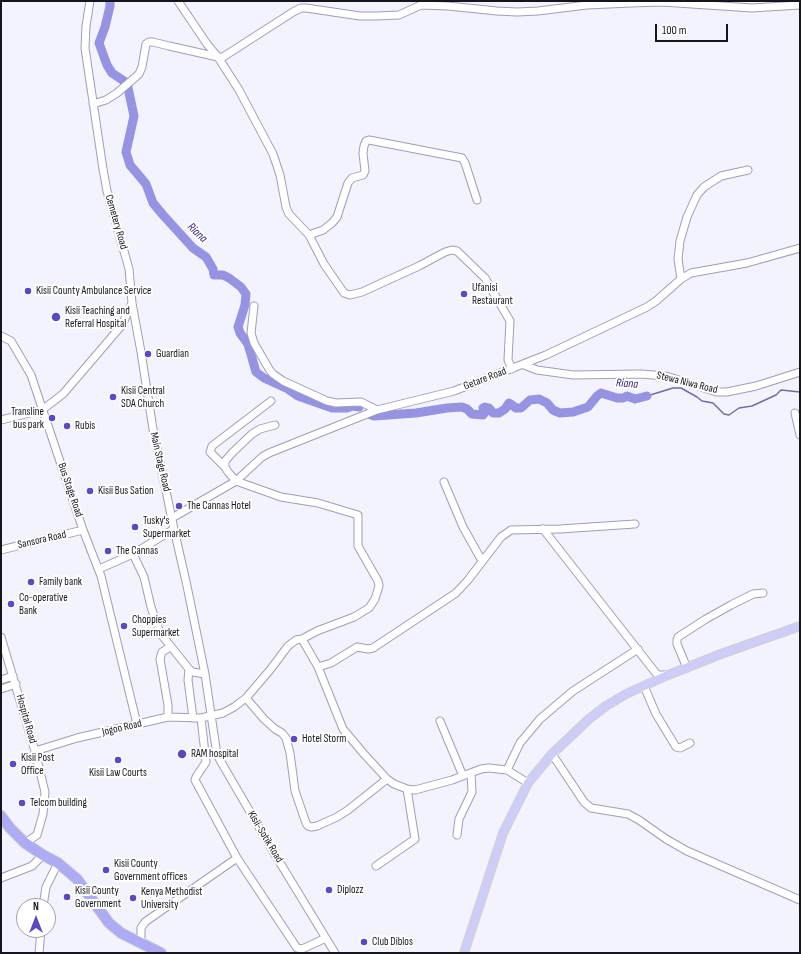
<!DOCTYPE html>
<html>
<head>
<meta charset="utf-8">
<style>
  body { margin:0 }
  #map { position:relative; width:801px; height:954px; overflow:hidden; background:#f3f3fe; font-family:"Sofia Sans Condensed",sans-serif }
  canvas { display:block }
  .frame { position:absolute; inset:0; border:2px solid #15151e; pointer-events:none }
  .north { position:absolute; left:16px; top:898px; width:40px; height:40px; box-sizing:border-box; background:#fff; border:1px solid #a1a1a5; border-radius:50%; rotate:0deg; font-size:11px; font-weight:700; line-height:16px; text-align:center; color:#15151e }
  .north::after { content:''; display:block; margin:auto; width:14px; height:18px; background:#5b49c1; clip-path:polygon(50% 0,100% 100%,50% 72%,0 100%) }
  .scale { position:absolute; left:655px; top:24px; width:73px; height:18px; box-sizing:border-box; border:2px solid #15151e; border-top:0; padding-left:5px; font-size:12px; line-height:14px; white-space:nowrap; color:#15151e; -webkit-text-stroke:3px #fff; paint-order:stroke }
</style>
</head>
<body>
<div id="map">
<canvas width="801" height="954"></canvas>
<div class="frame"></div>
<div class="north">N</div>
<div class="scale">100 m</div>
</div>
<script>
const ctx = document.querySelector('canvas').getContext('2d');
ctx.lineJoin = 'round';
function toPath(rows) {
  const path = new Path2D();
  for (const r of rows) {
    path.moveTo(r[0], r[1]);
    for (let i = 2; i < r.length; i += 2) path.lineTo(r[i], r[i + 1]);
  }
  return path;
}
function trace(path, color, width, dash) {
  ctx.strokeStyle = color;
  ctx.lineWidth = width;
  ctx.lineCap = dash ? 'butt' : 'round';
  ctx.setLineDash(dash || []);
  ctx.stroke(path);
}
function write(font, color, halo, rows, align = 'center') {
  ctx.font = font + ' "Sofia Sans Condensed",sans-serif';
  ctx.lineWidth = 4;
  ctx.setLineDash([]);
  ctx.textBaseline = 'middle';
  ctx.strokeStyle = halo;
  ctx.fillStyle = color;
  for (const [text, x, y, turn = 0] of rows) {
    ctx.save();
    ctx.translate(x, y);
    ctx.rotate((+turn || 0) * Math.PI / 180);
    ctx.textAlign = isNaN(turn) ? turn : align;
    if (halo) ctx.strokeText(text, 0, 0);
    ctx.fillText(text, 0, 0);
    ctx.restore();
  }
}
const stream = toPath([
  [647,396,673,388,681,388,697,397,702,401,713,403,724,414,729,415,739,408,752,406,776,395,781,390,800,392]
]);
const river = toPath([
  [110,1,110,6,105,27,99,43,107,65,112,73,127,83,134,116,126,152,130,165,146,184,153,203,163,215,193,248,206,257,213,269,214,275,223,275,229,278,241,287,246,294,245,305,238,327,240,333,248,344,256,372,264,378,288,389,298,396,332,408,347,408,353,406,359,407],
  [371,415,374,416,416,413,447,408,462,407,467,409,472,414,483,415,485,412,483,408,485,407,489,408,493,413,499,413,505,409,509,403,516,408,521,408,530,400,539,399,547,403,553,410,560,413,573,412,588,407,597,396,601,393,617,398,623,398,627,396,635,399,647,396]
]);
const minor = toPath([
  [90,1,86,26,85,48,103,169,107,191,129,269,132,303,141,352,153,429,174,529,187,586,205,674,217,755,274,853,335,953],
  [178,1,207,44,218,57,239,90,273,154,280,175,286,207,289,214,309,235,324,264,344,293,350,295,362,292,419,266,445,252,452,250,457,251,485,278,510,321,508,360,512,369],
  [93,104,106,100,117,93,139,74,142,67,146,44,149,42,153,42,169,46,218,57,223,57,293,12,301,8,306,8,360,16,377,16,399,15,421,5,448,6,497,11,517,12,538,11,587,5,631,3,662,2,752,8,800,5],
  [309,235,323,230,332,223,337,217,348,183,352,178,363,175,365,171,363,153,364,146,366,141,369,140,462,158,465,163,477,200],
  [681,279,678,259,680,241,687,217,697,195,704,187,721,176,748,170],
  [254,306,251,333,254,343,269,369,273,374,283,381,327,401,336,403,361,402,377,410],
  [1,336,11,341,31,375,83,530,101,576,137,724],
  [524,365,537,370,573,375,641,374,666,376,717,392,727,392,756,386,800,372],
  [795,413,800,435],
  [1,420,42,410,63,394,122,325,132,303],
  [275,425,260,429,252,434,233,452,225,461,225,467,228,472,236,481,281,497,318,503,358,515,358,546,378,581,379,586,375,599,369,608,354,617,317,631,302,639],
  [225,467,210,452,212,446,271,401],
  [444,482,463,527,482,561],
  [172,518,236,481,262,457,269,453,377,410,454,391,546,355,647,307,656,301,681,279,691,273,747,263,800,248],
  [543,529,655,672,658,675,668,675],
  [1,550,83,530],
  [133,554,144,577,151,607,160,633,189,669,193,672,205,674],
  [99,569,133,554,174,529],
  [1,637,35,751,45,792,43,814,37,835,25,843],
  [318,667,331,663,357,647,368,649,373,648,456,593,468,580,501,537,511,530,560,529,635,524],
  [687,668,677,644,677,640,678,637,706,619,731,605,753,594,763,593],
  [189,669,188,680,193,718],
  [1,680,13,676],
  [644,686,656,714,676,747,680,748,690,743],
  [1,689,16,684],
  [246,698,264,719,275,729,282,733,286,738,290,753,295,791,306,823,308,826,311,827,317,826,337,817,348,810,387,779],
  [168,717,168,705,160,659,162,652,170,647],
  [201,718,206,762,196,777,195,780,237,858,297,948,302,949,326,938],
  [440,721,463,776],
  [35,751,77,738,168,717,201,718,223,713,234,707,246,698,270,670,288,646,296,640,302,639,318,667,343,729,364,754,387,779,394,784,407,789,415,790,452,780,481,769,489,768,507,770,528,783],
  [552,754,584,802,591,808,628,814,639,820,666,839,687,851,800,900],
  [507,770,520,743,540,719,573,691,638,649],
  [457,835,459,819,472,792,471,773],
  [376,866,415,839,407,789],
  [1,878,32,866,43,855],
  [43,906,46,887,58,863],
  [141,942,141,928,145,922,237,858],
  [39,953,41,930]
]);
const major = toPath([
  [464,953,503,833,528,783,552,754,589,719,606,706,626,694,668,675,721,654,800,626]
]);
const highway = toPath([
  [1,816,10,828,25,843,43,855,58,863,77,879,109,923,121,933,161,953]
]);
const markers = [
  [28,291,4,"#5b49c1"],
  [464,294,4,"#5b49c1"],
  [56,317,5,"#5b49c1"],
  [148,354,4,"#5b49c1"],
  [113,397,4,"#5b49c1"],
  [52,418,4,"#5b49c1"],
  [67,426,4,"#5b49c1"],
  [90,491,4,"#5b49c1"],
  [179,506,4,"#5b49c1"],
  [135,527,4,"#5b49c1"],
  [108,551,4,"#5b49c1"],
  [31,582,4,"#5b49c1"],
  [11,604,4,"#5b49c1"],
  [124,626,4,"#5b49c1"],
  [294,739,4,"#5b49c1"],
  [182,754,5,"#5b49c1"],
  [118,760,4,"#5b49c1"],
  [13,764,4,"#5b49c1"],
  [22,803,4,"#5b49c1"],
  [106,870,4,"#5b49c1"],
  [329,890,4,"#5b49c1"],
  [67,897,4,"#5b49c1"],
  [133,898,4,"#5b49c1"],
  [364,942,4,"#5b49c1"]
];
const streetNames = [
  ["Cemetery Road",116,222,74],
  ["Getare Road",485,379,-21],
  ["Stewa Niwa Road",687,383,14],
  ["Main Stage Road",160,462,77],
  ["Bus Stage Road",70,490,71],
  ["Sansora Road",42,540,-13],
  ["Hospital Road",26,719,74],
  ["Jogoo Road",122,728,-13],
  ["Kisii-Sotik Road",265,837,59]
];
const poiNames = [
  ["Ufanisi",472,288],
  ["Restaurant",472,301],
  ["Kisii County Ambulance Service",36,291],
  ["Kisii Teaching and",65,311],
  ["Referral Hospital",65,324],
  ["Guardian",156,354],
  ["Kisii Central",121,391],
  ["SDA Church",121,404],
  ["Transline",44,412,"right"],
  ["bus park",44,425,"right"],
  ["Rubis",75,426],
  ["Kisii Bus Sation",98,491],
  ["The Cannas Hotel",187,506],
  ["Tusky's",143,521],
  ["Supermarket",143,534],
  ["The Cannas",116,551],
  ["Family bank",39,582],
  ["Co-operative",19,598],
  ["Bank",19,611],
  ["Choppies",132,620],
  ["Supermarket",132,633],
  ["Hotel Storm",302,739],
  ["RAM hospital",191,754],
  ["Kisii Post",21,758],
  ["Office",21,771],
  ["Kisii Law Courts",118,773,"center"],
  ["Telcom building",30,803],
  ["Kisii County",114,864],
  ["Government offices",114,877],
  ["Diplozz",337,890],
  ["Kisii County",75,891],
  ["Government",75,904],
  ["Kenya Methodist",141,892],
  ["University",141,905],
  ["Club Diblos",372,942]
];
const waterNames = [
  ["Riana",197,233,44],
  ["Riana",627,384,4]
];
trace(stream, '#6f6ea7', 1.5);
trace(river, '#9694e2', 9);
trace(minor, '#9e9eb8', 9);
trace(major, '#d0d0d2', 10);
trace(highway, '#d0d0d2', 12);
trace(minor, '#fff', 7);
trace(major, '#cdcdf8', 8);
trace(highway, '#acabf3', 10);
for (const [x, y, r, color] of markers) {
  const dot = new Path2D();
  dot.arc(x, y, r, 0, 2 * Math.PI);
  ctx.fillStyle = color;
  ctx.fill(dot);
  trace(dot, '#fff', 1.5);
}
write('11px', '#15151e', '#fff', streetNames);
write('11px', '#15151e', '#fff', poiNames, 'left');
write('italic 12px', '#2c1872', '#fff', waterNames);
</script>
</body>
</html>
